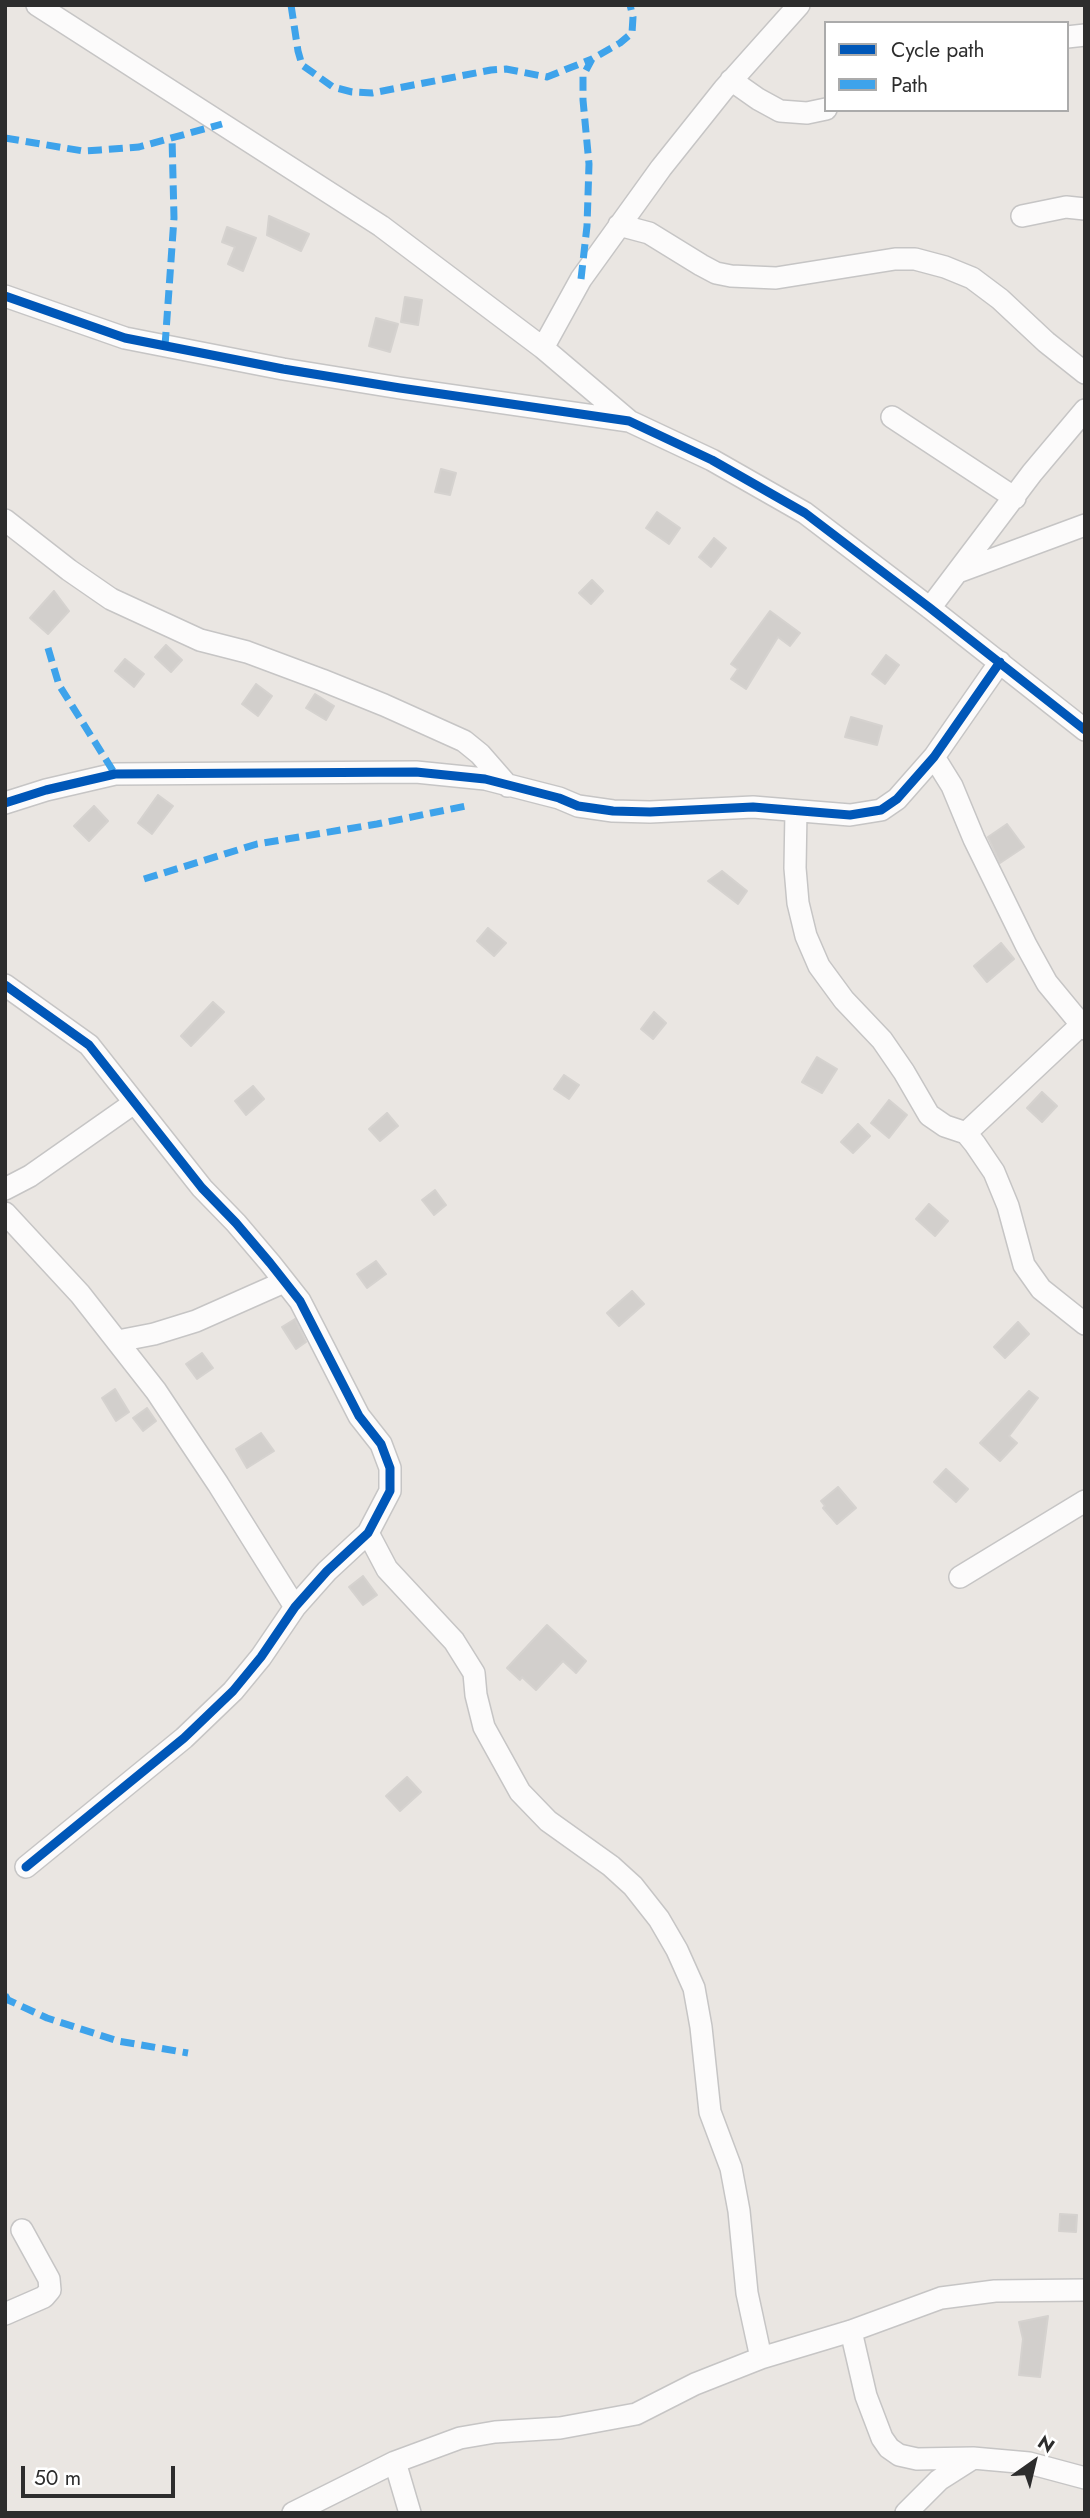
<!DOCTYPE html>
<html>
<head>
<meta charset="utf-8">
<style>
  body { margin:0 }
  #map { position:relative; width:1090px; height:2518px; overflow:hidden; background:#eae6e2; font-family:Jost,sans-serif }
  canvas { display:block }
  .frame { position:absolute; inset:0; border:7px solid #2d2d2d; pointer-events:none }
  .legend { position:absolute; left:824px; top:21px; width:245px; height:91px; box-sizing:border-box; background:#fff; border:2px solid #ababab; margin:0; padding:9px 12px; list-style:none; font-size:21px; color:#2d2d2d }
  .legend li { display:flex; align-items:center; gap:14px; height:35px }
  .legend b { width:35px; border:2px solid #ababab }
  .north { position:absolute; left:999px; top:2427px; width:70px; height:70px; -webkit-text-stroke:5px #fff; paint-order:stroke; rotate:34deg; font-size:19px; font-weight:700; line-height:28px; text-align:center; color:#2d2d2d }
  .north::after { content:''; display:block; margin:auto; width:24px; height:32px; background:#2d2d2d; clip-path:polygon(50% 0,100% 100%,50% 72%,0 100%) }
  .scale { position:absolute; left:21px; top:2466px; width:154px; height:32px; box-sizing:border-box; border:4px solid #2d2d2d; border-top:0; padding-left:9px; font-size:21px; line-height:24px; white-space:nowrap; color:#2d2d2d; -webkit-text-stroke:5px #fff; paint-order:stroke }
</style>
</head>
<body>
<div id="map">
<canvas width="1090" height="2518"></canvas>
<div class="frame"></div>
<ul class="legend">
<li><b style="height:9px;background:#0057b8"></b>Cycle path</li>
<li><b style="height:9px;background:#3ea3eb"></b>Path</li>
</ul>
<div class="north">N</div>
<div class="scale">50 m</div>
</div>
<script>
const ctx = document.querySelector('canvas').getContext('2d');
ctx.lineJoin = 'round';
function fill(path, color) {
  ctx.fillStyle = color;
  ctx.fill(path, 'evenodd');
}
function toPath(rows) {
  const path = new Path2D();
  for (const r of rows) {
    path.moveTo(r[0], r[1]);
    for (let i = 2; i < r.length; i += 2) path.lineTo(r[i], r[i + 1]);
  }
  return path;
}
function trace(path, color, width, dash) {
  ctx.strokeStyle = color;
  ctx.lineWidth = width;
  ctx.lineCap = dash ? 'butt' : 'round';
  ctx.setLineDash(dash || []);
  ctx.stroke(path);
}
const building = toPath([
  [269,216,309,234,301,251,267,235,269,216],
  [227,227,256,238,243,271,228,264,235,247,222,242,227,227],
  [405,297,422,300,418,325,401,322,405,297],
  [376,318,398,324,390,352,369,346,376,318],
  [441,469,456,473,450,495,435,492,441,469],
  [657,512,680,528,669,544,646,528,657,512],
  [714,538,726,548,711,567,699,557,714,538],
  [592,580,603,591,591,604,579,593,592,580],
  [54,591,69,611,48,634,30,618,54,591],
  [770,611,800,633,790,646,778,637,746,689,731,679,738,669,731,664,770,611],
  [166,645,182,660,171,672,155,657,166,645],
  [886,655,899,665,885,684,872,674,886,655],
  [125,659,144,674,134,687,115,671,125,659],
  [256,684,272,696,258,716,242,704,256,684],
  [315,694,334,706,326,720,306,708,315,694],
  [851,717,882,726,877,745,845,737,851,717],
  [158,795,173,806,152,834,138,823,158,795],
  [94,806,108,821,89,841,74,826,94,806],
  [1007,824,1024,847,1000,863,988,837,1007,824],
  [722,871,747,891,738,904,708,881,722,871],
  [488,928,506,943,494,956,477,941,488,928],
  [1001,943,1014,959,987,982,974,966,1001,943],
  [213,1002,224,1012,191,1046,181,1036,213,1002],
  [654,1012,666,1023,653,1039,641,1029,654,1012],
  [817,1057,837,1069,822,1093,802,1082,817,1057],
  [564,1075,579,1085,569,1099,554,1089,564,1075],
  [253,1086,264,1099,246,1115,235,1101,253,1086],
  [1042,1092,1057,1106,1042,1122,1027,1108,1042,1092],
  [889,1100,907,1115,889,1138,871,1123,889,1100],
  [387,1113,398,1126,380,1141,369,1129,387,1113],
  [858,1124,870,1136,853,1153,841,1142,858,1124],
  [435,1190,446,1205,434,1215,422,1200,435,1190],
  [929,1204,948,1221,935,1236,916,1219,929,1204],
  [376,1261,386,1274,367,1288,357,1274,376,1261],
  [632,1291,644,1304,619,1326,607,1313,632,1291],
  [295,1319,306,1342,296,1349,282,1327,295,1319],
  [1018,1322,1029,1334,1005,1358,994,1347,1018,1322],
  [202,1353,213,1368,197,1379,186,1364,202,1353],
  [115,1389,129,1412,116,1421,102,1398,115,1389],
  [1029,1391,1038,1398,1009,1436,1017,1443,1000,1461,980,1443,1029,1391],
  [147,1408,156,1421,143,1431,133,1418,147,1408],
  [261,1433,274,1451,247,1468,236,1449,261,1433],
  [946,1469,968,1489,956,1502,934,1482,946,1469],
  [838,1487,856,1508,837,1524,823,1508,825,1506,821,1501,838,1487],
  [363,1576,377,1595,363,1605,349,1587,363,1576],
  [547,1625,586,1661,576,1673,563,1661,536,1690,522,1677,520,1680,507,1668,547,1625],
  [407,1777,421,1792,400,1811,386,1796,407,1777],
  [1060,2214,1077,2215,1076,2232,1059,2231,1060,2214],
  [1048,2316,1040,2377,1019,2375,1023,2339,1019,2322,1048,2316]
]);
const minor = toPath([
  [37,5,381,226,543,348,628,420],
  [1067,37,1085,35],
  [731,80,758,99,780,111,807,113,826,109],
  [1022,216,1066,207,1085,209],
  [619,225,649,233,701,265,716,273,731,276,776,278,895,259,915,259,945,267,972,278,1000,299,1046,342,1085,373],
  [5,296,125,338,283,369,400,388,629,421,712,460,805,513,930,608,1085,730],
  [543,348,581,279,661,168,724,89,799,5],
  [892,417,1015,498],
  [5,520,69,570,111,599,200,640,247,652,322,680,384,705,464,741,480,754,508,786],
  [958,572,1085,525],
  [930,608,1032,473,1085,410],
  [934,757,952,786,974,839,1026,945,1047,983,1085,1029],
  [5,803,46,790,115,774,416,772,485,779,559,798,578,806,613,811,650,812,753,807,850,815,881,810,897,799,934,757,1000,662],
  [796,811,795,868,798,903,806,936,819,966,844,1000,882,1040,904,1072,929,1115,945,1126,966,1133,975,1144,994,1172,1008,1206,1024,1265,1041,1289,1085,1324],
  [5,985,89,1045,202,1188,236,1223,270,1263,300,1301,359,1416,381,1444,390,1468,390,1491,368,1533,327,1571,295,1607,261,1657,233,1691,184,1738,26,1867],
  [966,1133,1081,1025],
  [5,1189,30,1176,134,1103],
  [5,1213,80,1294,156,1391,218,1484,295,1607],
  [118,1341,154,1334,196,1321,284,1282],
  [368,1533,387,1569,454,1641,474,1673,476,1695,484,1727,520,1792,548,1821,611,1866,633,1886,659,1919,677,1950,694,1988,701,2027,710,2112,731,2168,739,2211,747,2293,761,2358],
  [960,1577,1085,1501],
  [5,2314,44,2297,50,2290,49,2279,22,2230],
  [851,2331,866,2396,882,2438,889,2448,899,2455,917,2459,973,2458,1029,2463,1085,2478],
  [395,2462,410,2513],
  [293,2513,395,2462,460,2438,495,2432,560,2428,636,2414,695,2384,761,2358,851,2331,941,2298,995,2291,1085,2290],
  [906,2513,939,2480,972,2459]
]);
const quiet = toPath([
  [291,5,298,51,302,65,333,87,352,92,372,93,491,70,506,69,547,77,592,59],
  [5,138,83,151,100,150,139,147,222,124],
  [581,279,587,226,589,164,583,100,583,76,592,59,620,43,632,33,633,17,630,5],
  [165,346,174,218,172,137],
  [48,648,59,685,115,774],
  [144,879,257,844,377,824,466,806],
  [5,1995,8,2000,47,2018,118,2041,188,2053]
]);
const cycleway = toPath([
  [5,296,125,338,283,369,400,388,629,421,712,460,805,513,930,608,1085,730],
  [5,803,46,790,115,774,416,772,485,779,559,798,578,806,613,811,650,812,753,807,850,815,881,810,897,799,934,757,1000,662],
  [5,985,89,1045,202,1188,236,1223,270,1263,300,1301,359,1416,381,1444,390,1468,390,1491,368,1533,327,1571,295,1607,261,1657,233,1691,184,1738,26,1867]
]);
fill(building, '#d2cfcc');
trace(building, '#d5d2cf', 2);
trace(minor, '#c6c5c5', 24);
trace(minor, '#fcfbfb', 21);
trace(quiet, '#3ea3eb', 7, [14, 7]);
trace(cycleway, '#0057b8', 9);
</script>
</body>
</html>
